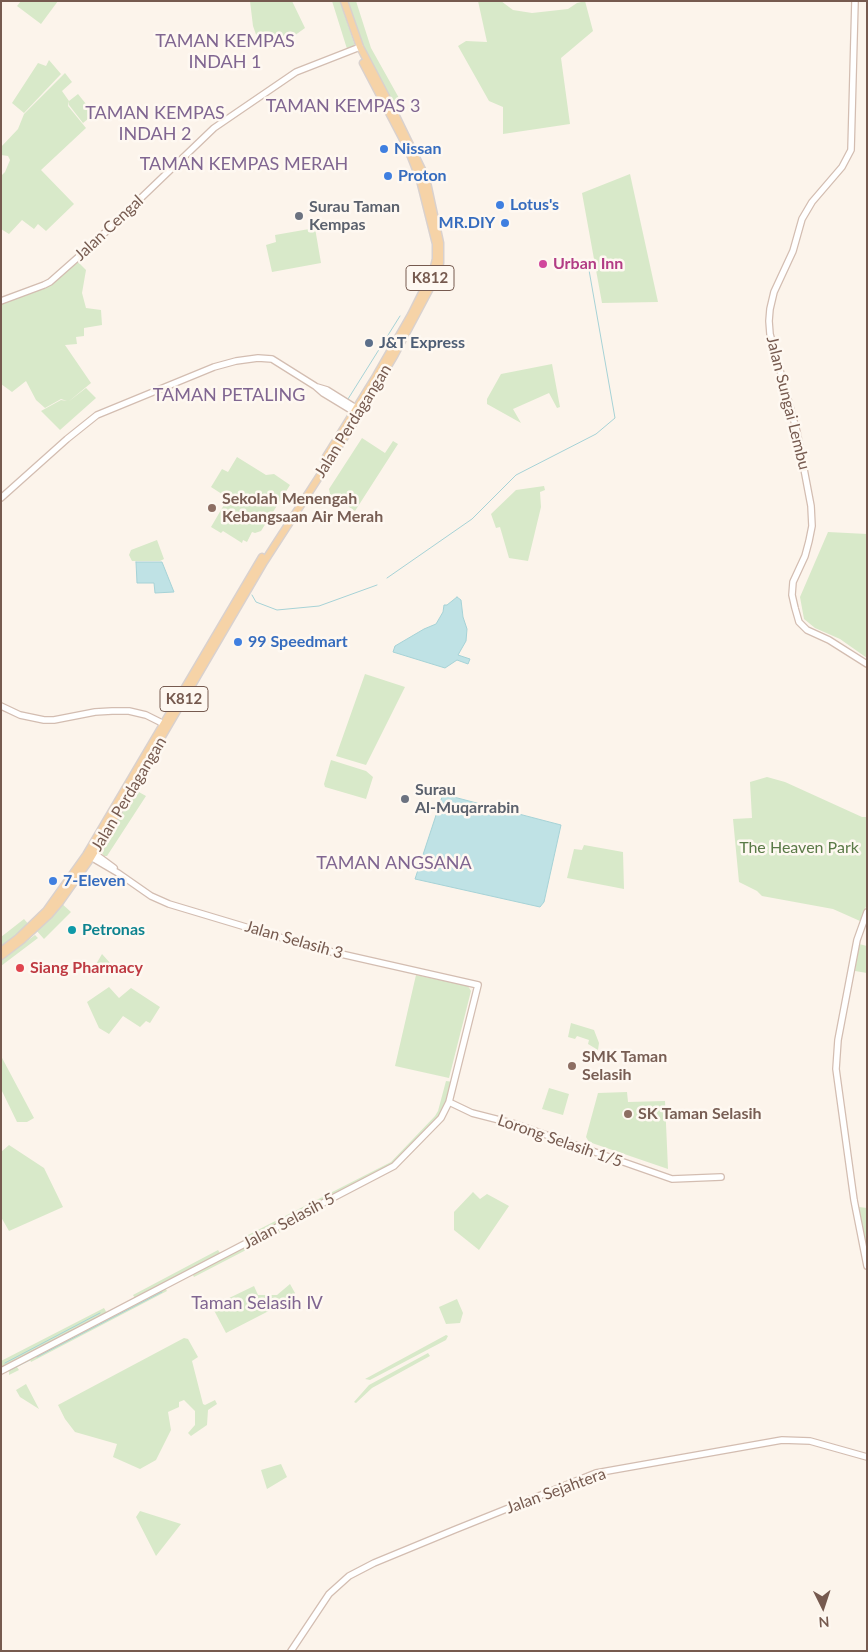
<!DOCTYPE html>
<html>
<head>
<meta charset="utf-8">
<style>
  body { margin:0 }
  #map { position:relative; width:868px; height:1652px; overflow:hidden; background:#fcf4eb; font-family:Lato,sans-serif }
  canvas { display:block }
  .frame { position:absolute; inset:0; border:2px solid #765a4f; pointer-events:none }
  .north { position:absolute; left:798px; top:1582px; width:50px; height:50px; -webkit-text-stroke:4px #fef8f1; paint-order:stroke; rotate:176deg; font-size:14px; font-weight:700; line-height:20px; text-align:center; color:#765a4f }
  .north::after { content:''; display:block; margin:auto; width:18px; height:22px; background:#765a4f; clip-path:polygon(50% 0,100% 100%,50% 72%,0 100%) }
</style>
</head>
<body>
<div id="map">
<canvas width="868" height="1652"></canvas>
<div class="frame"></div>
<div class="north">N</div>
</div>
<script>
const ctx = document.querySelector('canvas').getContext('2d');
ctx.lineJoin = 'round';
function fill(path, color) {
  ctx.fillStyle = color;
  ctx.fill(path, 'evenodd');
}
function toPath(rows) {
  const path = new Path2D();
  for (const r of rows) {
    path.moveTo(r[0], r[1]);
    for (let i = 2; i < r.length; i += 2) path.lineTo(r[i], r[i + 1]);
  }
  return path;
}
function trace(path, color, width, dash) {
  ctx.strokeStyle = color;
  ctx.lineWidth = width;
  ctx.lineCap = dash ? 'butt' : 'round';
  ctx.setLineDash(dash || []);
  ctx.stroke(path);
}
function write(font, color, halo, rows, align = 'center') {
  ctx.font = font + ' Lato,sans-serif';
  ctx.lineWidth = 5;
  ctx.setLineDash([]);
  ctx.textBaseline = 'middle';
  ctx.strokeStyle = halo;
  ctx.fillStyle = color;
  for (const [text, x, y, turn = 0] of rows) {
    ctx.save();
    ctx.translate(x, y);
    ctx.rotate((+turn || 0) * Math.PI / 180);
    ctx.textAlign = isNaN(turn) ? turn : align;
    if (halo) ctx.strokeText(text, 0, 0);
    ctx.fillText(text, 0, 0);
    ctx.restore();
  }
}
const green = toPath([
  [21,1,58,1,41,24,17,6],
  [250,1,292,1,305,28,287,41,282,34,263,48,259,43,253,26],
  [332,1,340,1,356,49,348,52],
  [344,1,356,1,371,48,404,107,394,112,360,47],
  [478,1,501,1,513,10,532,13,568,9,577,3,585,1,593,31,561,58,570,124,503,134,503,107,489,101,458,46,466,41,487,42],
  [49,60,61,74,24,113,12,103,38,63,46,66],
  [65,73,72,82,62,91,69,101,68,106,86,128,41,170,74,204,46,231,38,224,34,229,22,220,9,234,1,229,1,176,5,172,10,160,8,156,1,155,1,147,18,129,24,114],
  [78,94,94,114,83,123,69,105,69,101],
  [630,174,658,302,602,303,582,193],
  [315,228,321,263,272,272,266,245,276,242,275,235],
  [78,262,86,270,82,293,86,308,101,310,102,325,84,328,84,336,76,337,77,344,65,345,91,383,68,402,86,388,96,398,60,430,41,411,61,400,67,401,61,399,45,408,36,400,26,381,12,392,1,384,1,304,46,288],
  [552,364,560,407,557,408,549,393,513,409,521,423,487,404,487,399,501,374],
  [362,438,385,453,393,441,398,444,355,511,330,494,329,489],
  [237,457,266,475,274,474,290,485,261,531,255,533,252,532,247,542,243,540,242,543,223,531,221,533,211,527,228,498,211,487,222,469,228,472],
  [544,486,545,490,540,492,541,507,528,561,509,558,500,527,496,528,491,514,516,490],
  [828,532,867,534,867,658,840,639,815,628,804,619,800,597],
  [157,540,164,559,160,561,132,561,129,555,131,550],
  [365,674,405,687,366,765,336,756],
  [331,760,366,771,373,777,366,799,325,787,324,784],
  [767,777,785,782,862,817,867,817,867,904,860,921,833,909,762,896,757,891,739,882,733,819,752,818,750,782],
  [137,791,146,796,107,856,104,856,100,850,134,792],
  [584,845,623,852,624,889,567,878,574,849,582,850],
  [60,902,71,912,44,939,35,929],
  [24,919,30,926,1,951,1,937],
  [35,935,38,938,1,966,1,961],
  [859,944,867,946,867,973,855,971],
  [102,954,111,964,103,975,95,966],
  [416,975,468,986,471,991,449,1078,395,1066],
  [109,987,119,998,131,988,160,1007,150,1023,146,1021,140,1027,123,1016,109,1034,99,1028,87,1002],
  [571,1023,594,1030,599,1043,598,1050,588,1044,589,1040,577,1036,575,1039,568,1037],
  [1,1056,34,1118,27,1122,17,1122,1,1089],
  [446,1081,454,1082,441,1118,401,1160,295,1218,298,1223,194,1277,191,1272,164,1286,167,1291,31,1362,30,1360,17,1367,19,1370,9,1375,9,1371,6,1372,1,1371,1,1361,104,1308,108,1315,136,1300,133,1295,218,1250,222,1256,249,1242,246,1236,391,1162,435,1116,438,1111],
  [549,1088,569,1094,563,1115,542,1109],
  [627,1092,628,1102,665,1101,668,1169,589,1142,586,1137,598,1093],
  [9,1145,44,1168,63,1207,9,1231,1,1217,1,1152],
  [473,1192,480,1199,487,1194,509,1206,479,1250,454,1230,454,1212],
  [859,1207,867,1208,867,1251,866,1249],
  [290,1284,295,1293,294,1298,226,1333,208,1299,219,1301,225,1300,254,1286,258,1295,277,1295],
  [457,1299,463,1313,460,1323,446,1324,439,1307],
  [446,1335,448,1336,446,1340,370,1380,365,1379],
  [184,1338,188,1339,198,1357,192,1361,203,1404,205,1405,215,1400,217,1404,208,1410,207,1425,191,1436,188,1433,195,1425,195,1411,184,1400,179,1402,179,1407,168,1412,171,1430,156,1460,140,1469,113,1457,117,1444,75,1432,65,1419,58,1405],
  [428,1353,430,1356,372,1388,356,1403,354,1402,369,1385],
  [26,1384,39,1409,20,1397,16,1390],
  [281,1464,287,1477,267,1489,261,1470],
  [140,1511,181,1524,156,1556,136,1517]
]);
const water = toPath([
  [136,562,162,562,174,592,155,593,154,583,137,583,136,562],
  [457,597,461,600,463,617,467,629,466,641,458,655,470,659,468,664,457,660,445,668,393,652,395,646,424,629,436,624,443,612,444,605,447,605,457,597],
  [446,795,561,825,544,902,540,907,415,879,442,797,446,795]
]);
const stream = toPath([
  [348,399,400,316],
  [387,578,472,519,516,475,596,434,615,418,589,270],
  [252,595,256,602,277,610,319,606,377,585],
  [37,1357,162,1292],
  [5,1363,100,1313],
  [6,1372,30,1360]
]);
const secondary = toPath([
  [855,1,851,150,842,167,812,202,802,219,793,251,774,292,770,309,769,321,770,334,797,432,811,506,812,526,809,541,805,556,793,582,792,595,795,608,799,622,807,630,829,640,867,664],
  [1,301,44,285,50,282,93,244,214,128,296,72,360,47],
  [317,387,327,390,359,410],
  [1,498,67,439,97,415,214,367,236,361,258,358,272,359,315,386,323,393,356,413],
  [1,706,20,715,44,720,54,720,95,712,112,711,129,711,146,715,164,724],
  [91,851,114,868],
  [867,912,857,940,838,1040,836,1069,854,1200,867,1266],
  [449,1102,472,1113,515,1124,672,1179,721,1177],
  [1,1371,394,1166,441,1118,449,1102,478,985,319,949,169,904,151,896,118,873,89,856],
  [291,1651,329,1594,349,1576,374,1563,454,1530,596,1473,782,1440,810,1441,867,1457]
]);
const primary = toPath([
  [324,460,376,376,411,315,433,271,436,259,436,244,420,180,408,149,363,63],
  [1,951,18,938,46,911,86,855,262,557],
  [1,956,22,940,49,915,60,902,91,858,264,562,359,415,394,356,437,275,440,263,440,243,426,178,394,112,360,47,344,1]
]);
const markers = [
  [384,149,5,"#3f7fe0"],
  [388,176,5,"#3f7fe0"],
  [500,205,5,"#3f7fe0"],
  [299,216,5,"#6b7280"],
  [505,223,5,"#3f7fe0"],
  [543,264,5,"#d1479c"],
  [369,343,5,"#5c6f8a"],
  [212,508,5,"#8d6e63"],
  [238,642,5,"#3f7fe0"],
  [405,799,5,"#6b7280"],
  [53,881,5,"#3f7fe0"],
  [72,930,5,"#0f9aa8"],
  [20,968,5,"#e0444e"],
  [572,1066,5,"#8d6e63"],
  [628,1114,5,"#8d6e63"]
];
const shields = [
  [430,278,48],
  [184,699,48]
];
const shieldNames = [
  ["K812",430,278],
  ["K812",184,699]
];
const shopNames = [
  ["Nissan",394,149],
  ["Proton",398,176],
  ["Lotus's",510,205],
  ["MR.DIY",495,223,"right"],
  ["99 Speedmart",248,642],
  ["7-Eleven",63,881]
];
const worshipNames = [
  ["Surau Taman",309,207],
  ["Kempas",309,225],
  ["Surau",415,790],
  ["Al-Muqarrabin",415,808]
];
const streetNames = [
  ["Jalan Cengal",109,228,-43],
  ["Jalan Sungai Lembu",788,403,76],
  ["Jalan Perdagangan",353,421,-58],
  ["Jalan Perdagangan",129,794,-59],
  ["Jalan Selasih 3",294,940,16],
  ["Lorong Selasih 1/5",560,1141,19],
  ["Jalan Selasih 5",289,1221,-28],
  ["Jalan Sejahtera",556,1491,-20]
];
const hotelNames = [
  ["Urban Inn",553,264]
];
const serviceNames = [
  ["J&T Express",379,343]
];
const educationNames = [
  ["Sekolah Menengah",222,499],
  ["Kebangsaan Air Merah",222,517],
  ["SMK Taman",582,1057],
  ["Selasih",582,1075],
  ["SK Taman Selasih",638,1114]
];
const parkNames = [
  ["The Heaven Park",799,848]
];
const cultureNames = [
  ["Petronas",82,930]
];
const healthNames = [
  ["Siang Pharmacy",30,968]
];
const neighbourhoodNames = [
  ["TAMAN KEMPAS",225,41],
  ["INDAH 1",225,62],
  ["TAMAN KEMPAS 3",343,106],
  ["TAMAN KEMPAS",155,113],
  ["INDAH 2",155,134],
  ["TAMAN KEMPAS MERAH",244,164],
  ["TAMAN PETALING",229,395],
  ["TAMAN ANGSANA",394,863],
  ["Taman Selasih Ⅳ",257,1303]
];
fill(green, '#d8e9c9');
fill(water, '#bfe2e5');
trace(water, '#a6d2d6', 1);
trace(stream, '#a6d2d6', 1);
trace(secondary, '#d3bdb1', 8);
trace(primary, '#d9d1ce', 9);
trace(secondary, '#fff', 5.5);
trace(primary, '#f6d3a7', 6);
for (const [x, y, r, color] of markers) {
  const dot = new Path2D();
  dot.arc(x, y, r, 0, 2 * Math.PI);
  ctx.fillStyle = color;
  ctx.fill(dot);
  trace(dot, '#fef8f1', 2);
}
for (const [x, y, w] of shields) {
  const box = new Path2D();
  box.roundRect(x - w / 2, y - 12.5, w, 25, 4);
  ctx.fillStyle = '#fef8f1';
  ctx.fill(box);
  trace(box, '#765a4f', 1);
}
write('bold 15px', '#765a4f', null, shieldNames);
write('bold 16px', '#366cbe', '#fef8f1', shopNames, 'left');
write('bold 16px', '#5b616d', '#fef8f1', worshipNames, 'left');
write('16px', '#765a4f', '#fef8f1', streetNames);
write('bold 16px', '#b23c85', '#fef8f1', hotelNames, 'left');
write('bold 16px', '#4e5e75', '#fef8f1', serviceNames, 'left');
write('bold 16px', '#785e54', '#fef8f1', educationNames, 'left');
write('16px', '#5a7a47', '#fef8f1', parkNames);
write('bold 16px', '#0d838f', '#fef8f1', cultureNames, 'left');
write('bold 16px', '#be3a42', '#fef8f1', healthNames, 'left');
write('18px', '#806691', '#fef8f1', neighbourhoodNames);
</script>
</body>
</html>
